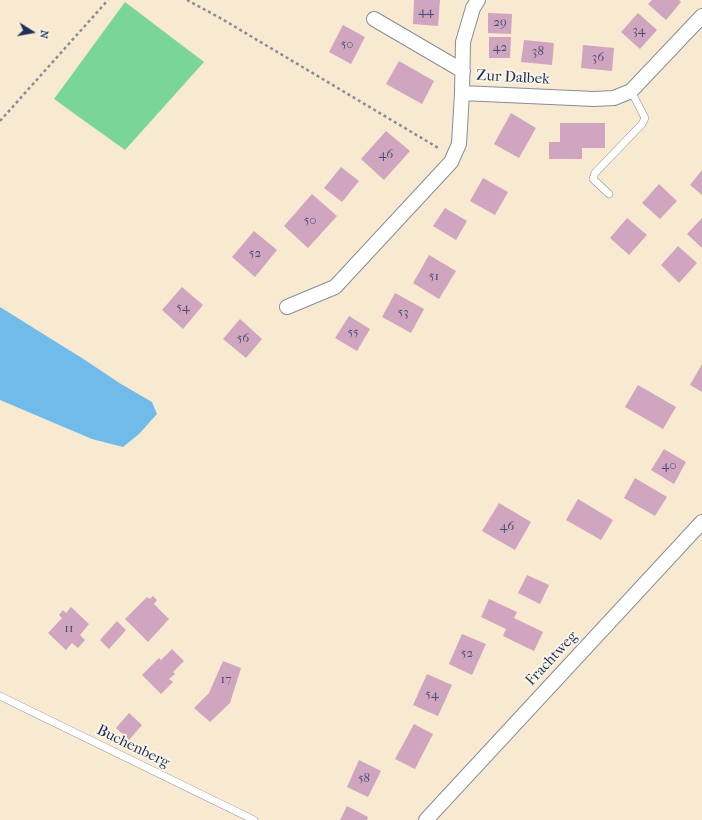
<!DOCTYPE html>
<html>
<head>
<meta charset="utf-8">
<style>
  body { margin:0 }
  #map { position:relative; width:702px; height:820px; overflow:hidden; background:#f8e9d1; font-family:"IM FELL French Canon",serif }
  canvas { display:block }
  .north { position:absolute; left:12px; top:12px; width:40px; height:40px; -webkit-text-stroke:3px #fcf5e5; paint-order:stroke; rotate:101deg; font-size:11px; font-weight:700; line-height:16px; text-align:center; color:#1b2f5e }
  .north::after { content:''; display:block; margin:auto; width:14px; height:18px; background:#1b2f5e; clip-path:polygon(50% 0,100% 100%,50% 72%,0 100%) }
</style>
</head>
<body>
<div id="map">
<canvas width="702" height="820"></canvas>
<div class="north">N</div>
</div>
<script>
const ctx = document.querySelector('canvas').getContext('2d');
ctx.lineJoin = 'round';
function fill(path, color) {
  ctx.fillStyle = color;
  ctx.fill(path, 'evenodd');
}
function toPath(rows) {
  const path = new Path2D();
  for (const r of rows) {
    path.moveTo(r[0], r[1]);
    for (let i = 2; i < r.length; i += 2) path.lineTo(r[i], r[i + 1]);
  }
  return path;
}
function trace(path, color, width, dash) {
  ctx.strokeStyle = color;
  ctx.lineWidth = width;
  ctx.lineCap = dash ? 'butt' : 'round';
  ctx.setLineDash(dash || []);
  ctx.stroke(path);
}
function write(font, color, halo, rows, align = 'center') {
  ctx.font = font + ' "IM FELL French Canon",serif';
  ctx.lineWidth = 4;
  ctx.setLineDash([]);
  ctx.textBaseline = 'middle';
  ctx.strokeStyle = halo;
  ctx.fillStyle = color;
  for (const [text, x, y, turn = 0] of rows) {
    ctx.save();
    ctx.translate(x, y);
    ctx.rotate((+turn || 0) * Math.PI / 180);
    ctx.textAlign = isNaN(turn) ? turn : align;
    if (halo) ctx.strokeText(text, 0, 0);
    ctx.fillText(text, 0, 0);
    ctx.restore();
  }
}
const green = toPath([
  [125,2,204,62,125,150,54,99]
]);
const water = toPath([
  [0,307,85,360,121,384,152,402,157,414,139,434,123,447,92,439,0,400]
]);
const building = toPath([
  [414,0,440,0,438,26,413,24],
  [652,0,679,0,681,2,666,20,648,4],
  [488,13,512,14,511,34,488,33],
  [638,13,657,30,640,49,621,32],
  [343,25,365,37,351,64,329,52],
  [489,37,511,37,510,58,489,58],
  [524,40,554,43,552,65,521,62],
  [583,45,614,48,612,71,581,68],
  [399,61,434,81,422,104,386,84],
  [511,113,536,128,519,158,494,144],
  [560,123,605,123,605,148,582,148,582,159,549,159,549,142,560,142],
  [386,131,410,151,384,180,361,159],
  [341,167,359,181,342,202,324,188],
  [702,170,702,195,690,185],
  [483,178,508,192,495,215,470,201],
  [659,184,677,201,660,219,642,203],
  [312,194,337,216,308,248,284,226],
  [445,208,467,221,456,240,433,226],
  [627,218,647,235,629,255,610,238],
  [702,218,702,248,687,234],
  [254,231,277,250,255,277,232,257],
  [678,246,697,263,679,283,661,265],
  [429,255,456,271,439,299,413,283],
  [182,287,203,305,183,329,162,310],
  [395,293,424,309,411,333,382,317],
  [349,316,370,329,357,351,335,338],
  [240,319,262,339,246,358,223,339],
  [702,364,702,392,690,385],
  [638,385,676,407,663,429,625,407],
  [664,449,686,462,674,484,651,470],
  [635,478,667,497,655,516,624,498],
  [578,499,613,520,601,540,566,520],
  [499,503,531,522,515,550,482,531],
  [527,575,549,585,540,604,518,593],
  [153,596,157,600,154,604,169,619,148,642,125,619,147,597,150,599],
  [489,599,517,612,514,618,543,632,534,651,503,636,506,629,481,617],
  [71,607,89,624,80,635,85,640,78,648,72,643,66,650,48,633,62,618,59,615,63,610,66,613],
  [117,621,126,630,109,649,100,640],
  [462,634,486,644,472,675,449,664],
  [172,649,184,661,173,672,175,674,169,679,173,682,161,694,142,675,159,658,161,660],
  [223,661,241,668,230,703,210,722,194,708,209,693],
  [427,674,452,685,438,716,413,705],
  [129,713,142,725,129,740,116,728],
  [414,724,433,734,415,769,395,759],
  [359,760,381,771,368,797,347,787],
  [347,806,368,817,367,820,340,820]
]);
const path = toPath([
  [187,0,222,19,440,149],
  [0,121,108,0]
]);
const service = toPath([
  [609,194,593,179,595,173,642,124,645,118,631,91],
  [0,696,254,820]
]);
const minor = toPath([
  [374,19,463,71],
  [462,93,463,42,473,8,478,0],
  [287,307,335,287,451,162,459,144,462,93,594,99,614,98,631,91,702,16],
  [426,820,702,522]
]);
const numberNames = [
  ["44",426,12],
  ["29",500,23],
  ["34",639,31],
  ["50",347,45],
  ["42",500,48],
  ["38",538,52],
  ["36",598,58],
  ["46",386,155],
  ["50",310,221],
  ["52",255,254],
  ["51",434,277],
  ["54",183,308],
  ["53",403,313],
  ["55",353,333],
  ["56",243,339],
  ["40",669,466],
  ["46",507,527],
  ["11",69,629],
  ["52",467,654],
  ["17",226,680],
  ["54",432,695],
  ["58",364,779]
];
const streetNames = [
  ["Zur Dalbek",513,78,3],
  ["Frachtweg",552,659,-47],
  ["Buchenberg",133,747,26]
];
fill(green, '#7ad59b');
fill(water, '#71bbea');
fill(building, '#d0a5bf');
trace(service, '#8a8c98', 8);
trace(minor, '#8a8c98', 16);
trace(path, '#8a8c98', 2.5, [3, 3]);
trace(service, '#fff', 7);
trace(minor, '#fff', 14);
write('13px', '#484c76', null, numberNames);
write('15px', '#1b2f5e', '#fcf5e5', streetNames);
</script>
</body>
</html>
